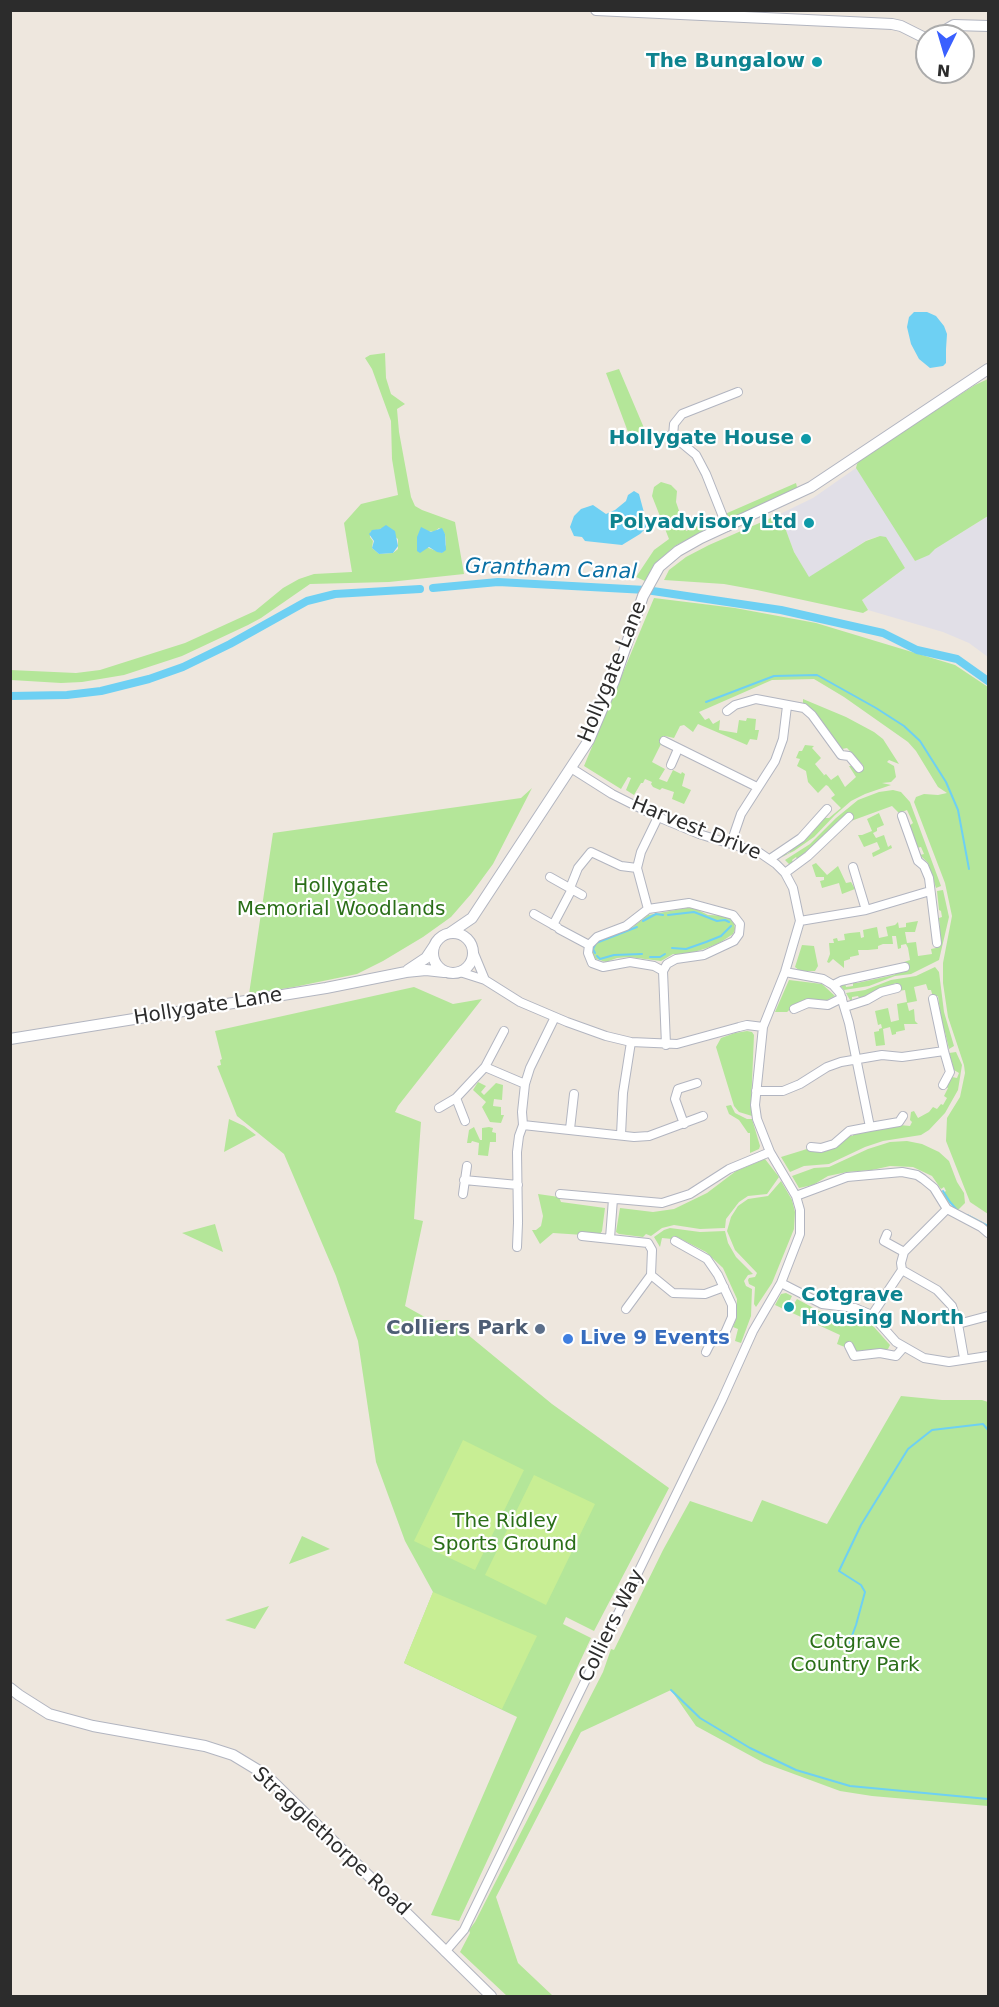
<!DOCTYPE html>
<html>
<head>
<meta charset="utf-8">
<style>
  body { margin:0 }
  #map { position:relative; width:999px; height:2007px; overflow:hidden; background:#eee7de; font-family:"DejaVu Sans",sans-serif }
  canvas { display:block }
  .frame { position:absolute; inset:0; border:12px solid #2c2c2c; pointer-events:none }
  .north { position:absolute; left:915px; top:24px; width:60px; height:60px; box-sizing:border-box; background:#fff; border:2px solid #ababab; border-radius:50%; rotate:185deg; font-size:16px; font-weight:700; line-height:24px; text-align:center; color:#2c2c2c }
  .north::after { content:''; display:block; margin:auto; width:21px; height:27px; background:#3a60ff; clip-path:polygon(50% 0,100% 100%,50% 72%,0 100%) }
</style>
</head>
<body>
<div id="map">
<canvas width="999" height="2007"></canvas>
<div class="frame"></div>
<div class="north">N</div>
</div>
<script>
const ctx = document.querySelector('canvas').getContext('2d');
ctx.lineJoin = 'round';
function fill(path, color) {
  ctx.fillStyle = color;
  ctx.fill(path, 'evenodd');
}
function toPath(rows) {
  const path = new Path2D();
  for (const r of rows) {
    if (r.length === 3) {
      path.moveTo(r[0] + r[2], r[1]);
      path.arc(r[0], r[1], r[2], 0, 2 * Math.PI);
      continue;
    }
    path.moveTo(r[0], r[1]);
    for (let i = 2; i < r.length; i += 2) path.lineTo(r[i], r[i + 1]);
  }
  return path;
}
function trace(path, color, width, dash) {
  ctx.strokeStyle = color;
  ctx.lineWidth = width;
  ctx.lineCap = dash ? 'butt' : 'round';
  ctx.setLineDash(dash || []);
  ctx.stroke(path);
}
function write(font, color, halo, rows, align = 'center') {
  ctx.font = font + ' "DejaVu Sans",sans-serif';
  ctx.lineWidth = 4.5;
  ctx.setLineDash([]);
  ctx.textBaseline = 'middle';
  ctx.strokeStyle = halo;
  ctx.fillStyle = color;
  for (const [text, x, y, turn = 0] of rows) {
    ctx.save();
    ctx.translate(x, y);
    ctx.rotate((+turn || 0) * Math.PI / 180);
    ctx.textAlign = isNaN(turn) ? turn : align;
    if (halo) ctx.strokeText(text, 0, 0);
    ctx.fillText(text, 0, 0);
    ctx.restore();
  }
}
const industrial = toPath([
  [856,468,881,504,915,561,988,516,988,657,969,643,943,632,868,610,862,600,905,568,880,536,867,540,809,578,794,552,780,514,813,498]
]);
const green = toPath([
  [385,353,386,378,391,394,405,404,397,409,399,432,411,497,415,506,422,510,455,522,464,574,389,582,310,584,261,618,248,625,182,656,124,675,82,682,61,683,11,680,10,670,76,673,100,670,185,643,255,611,283,588,299,579,314,574,352,572,344,523,361,504,398,495,392,459,391,421,372,369,365,358,370,355],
  [383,528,398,539,398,549,393,553,379,554,372,548,373,541,370,537,370,532],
  [439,528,445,534,446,545,442,553,426,547,427,531,434,532],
  [619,369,644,428,643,435,631,440,606,373],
  [988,379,988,516,935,549,929,555,915,561,856,468,857,464,861,458,975,385],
  [661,482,671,485,677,491,676,502,686,531,796,483,797,487,795,490,722,522,675,546,658,561,645,581,636,577,654,550,669,539,652,496,654,487],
  [780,514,794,552,809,577,866,541,880,536,886,537,905,568,862,600,868,610,863,613,757,590,724,584,664,580,669,570,686,557,709,545],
  [654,598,735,608,816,623,955,665,988,687,988,1214,970,1202,946,1141,947,1118,960,1097,965,1073,964,1065,948,1017,943,983,943,963,952,916,945,883,914,802,916,797,924,794,938,795,947,793,938,787,916,751,908,742,844,697,814,679,772,680,699,712,705,720,709,718,713,724,720,720,719,730,737,733,739,720,746,721,747,718,756,719,755,730,759,730,757,740,750,739,747,745,698,724,693,732,684,725,680,726,674,738,665,736,652,762,665,769,659,779,667,782,673,770,681,774,682,772,685,774,682,786,691,790,684,804,672,799,674,792,662,788,660,790,653,787,651,784,652,782,645,779,643,783,641,783,634,795,626,790,631,778,628,777,621,789,584,766],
  [803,699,846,717,874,732,883,739,899,764,889,760,887,762,894,766,896,777,891,782,882,783,891,785,865,794,851,801,835,815,814,837,794,851,782,857,785,852,787,854,790,852,790,850,811,834,823,818,829,818,841,808,831,798,835,795,828,786,826,785,818,793,808,782,806,771,797,766,800,759,796,758,799,751,802,751,805,745,814,746,812,748,821,758,815,764,824,775,823,776,826,774,831,780,838,775,845,787,856,777,849,766,854,766,858,770,863,765,847,748,842,749,815,712,803,704],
  [532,788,493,864,471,894,451,917,423,937,383,961,357,974,294,987,249,994,273,833,521,798],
  [893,790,901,792,910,802,941,886,936,888,928,863,920,855,924,854,921,847,917,848,909,826,913,823,907,810,899,813,892,806,851,821,852,818,840,819,811,848,797,859,796,857,792,860,793,862,790,865,785,860,810,844,836,818,858,800,879,792],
  [879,813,884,825,877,828,877,831,873,833,876,838,884,835,888,847,891,845,892,848,873,857,872,853,880,849,877,842,864,847,858,835,862,835,872,831,867,819],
  [816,863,827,875,838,866,846,883,851,882,855,889,842,894,839,883,822,888,820,881,824,880,824,877,816,877,812,865],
  [943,890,949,917,939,960,911,974,895,976,869,986,844,990,840,985,845,983,846,987,853,986,853,982,857,983,894,975,905,965,904,962,910,960,908,948,906,944,901,945,901,948,898,949,896,936,892,936,893,944,883,944,878,946,878,949,868,950,858,950,859,955,850,957,850,959,844,961,844,968,833,959,829,963,827,962,830,954,829,943,834,943,833,939,837,938,838,941,845,940,844,934,850,933,860,932,861,938,864,937,863,930,877,927,879,938,888,936,886,927,895,925,898,922,899,928,906,927,906,923,918,921,915,932,905,932,907,943,916,942,918,956,932,954,931,949,936,948,940,930,939,918,942,917,941,911,939,910,937,891],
  [692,907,708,915,728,916,734,922,735,929,733,934,721,942,707,948,688,954,673,954,661,961,629,957,617,958,606,962,593,958,591,951,594,944,600,940,629,930,648,915],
  [802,945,814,946,818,966,815,971,800,971,795,967],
  [935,967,939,972,944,1012,954,1046,949,1049,945,1032,943,1032,938,996,933,997,931,990,928,990,926,984,914,987,917,1001,907,1003,909,1011,914,1009,915,1021,918,1024,904,1024,905,1030,896,1032,896,1034,892,1035,890,1027,883,1029,885,1045,876,1046,874,1032,879,1031,879,1029,882,1028,881,1024,878,1025,875,1011,888,1008,891,1022,899,1020,897,1004,907,1002,905,990,898,991,896,983,864,997,859,998,858,996,852,997,852,1000,850,1000,846,993,865,990,891,980,916,976],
  [789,980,822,984,835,996,825,1001,803,1001,797,1003,787,1012,775,1012],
  [414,987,453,1004,482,999,398,1106,395,1112,421,1122,414,1219,423,1221,405,1306,432,1321,450,1320,552,1404,669,1488,594,1631,566,1617,563,1624,591,1638,459,1921,431,1915,517,1717,404,1663,433,1592,405,1541,376,1462,358,1341,336,1276,284,1154,237,1116,217,1066,221,1065,220,1060,222,1059,215,1031],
  [747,1031,752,1032,754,1035,751,1105,752,1116,739,1112,734,1106,716,1047,721,1038,735,1033],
  [956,1052,962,1065,958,1090,945,1113,929,1130,921,1135,883,1141,865,1147,829,1164,804,1166,790,1172,781,1157,807,1149,822,1151,848,1136,853,1136,853,1134,900,1125,910,1126,912,1122,910,1120,911,1112,914,1111,918,1118,929,1112,933,1107,937,1109,941,1104,943,1105,947,1098,944,1096,948,1088,945,1086,952,1077,957,1078,959,1073,954,1070,949,1053],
  [478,1082,486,1086,481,1092,484,1095,496,1083,503,1085,502,1100,494,1099,493,1106,501,1107,501,1115,504,1115,501,1123,490,1122,482,1107,486,1102,473,1090],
  [731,1105,735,1113,747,1119,752,1119,760,1146,759,1149,750,1153,750,1133,748,1133,739,1120,729,1114,726,1106],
  [229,1119,244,1126,256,1135,224,1152],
  [474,1127,480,1140,482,1140,482,1128,489,1127,493,1128,492,1132,496,1133,496,1142,490,1142,488,1156,478,1155,479,1143,472,1141,471,1143,467,1143,469,1130],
  [907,1141,922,1144,939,1152,949,1161,957,1182,964,1193,965,1203,957,1211,946,1199,943,1193,946,1191,944,1187,941,1189,932,1176,913,1167,890,1166,872,1170,847,1172,828,1176,813,1185,799,1188,792,1176,814,1168,829,1167,868,1149,890,1142],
  [765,1159,779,1177,767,1194,748,1196,739,1202,726,1219,725,1228,700,1229,674,1225,662,1228,651,1236,646,1234,643,1237,619,1234,616,1232,620,1208,653,1212,674,1209,707,1193,736,1171],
  [781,1181,792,1200,795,1212,794,1229,772,1283,756,1307,754,1304,755,1287,749,1284,748,1280,749,1278,755,1277,757,1273,735,1250,727,1231,731,1217,738,1206,748,1199,768,1196],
  [538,1194,559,1197,561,1202,605,1208,602,1231,599,1236,553,1233,540,1244,532,1230,536,1230,541,1226,543,1216],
  [215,1224,223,1252,182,1233],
  [670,1228,700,1232,725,1231,728,1243,736,1257,753,1274,748,1275,744,1281,746,1286,752,1289,751,1316,741,1343,735,1341,738,1329,733,1327,736,1319,737,1299,723,1268,706,1252,677,1237,673,1236,672,1239,662,1238,660,1247,654,1237,664,1230],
  [786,1293,792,1296,786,1308,790,1310,797,1299,819,1311,862,1318,874,1327,890,1345,888,1349,872,1349,863,1354,837,1344,840,1335,775,1305,781,1294],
  [901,1396,942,1400,982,1400,988,1402,988,1806,872,1796,840,1791,764,1763,696,1726,671,1690,581,1732,496,1897,518,1963,553,1996,507,1996,460,1952,470,1933,469,1930,475,1922,603,1672,611,1649,614,1650,663,1550,690,1501,752,1522,762,1500,827,1524],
  [302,1536,330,1549,289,1564],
  [269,1606,255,1629,225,1620]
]);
const pitch = toPath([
  [463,1440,524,1470,475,1570,414,1541],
  [534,1475,595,1504,546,1605,485,1575],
  [433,1592,537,1636,502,1709,404,1663]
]);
const water = toPath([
  [914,312,927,312,936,316,944,326,947,334,946,349,946,363,943,366,930,368,919,359,911,344,907,327,909,317],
  [634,491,639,494,646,520,646,528,640,534,622,545,585,541,582,537,574,536,570,527,574,516,581,509,593,505,606,514,615,510,626,501,628,495],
  [386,525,395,531,398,546,393,553,379,554,372,548,374,541,369,534,372,530,380,529],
  [421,527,431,532,442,528,445,534,446,550,442,553,437,552,429,547,420,553,417,551,417,537]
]);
const stream = toPath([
  [706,702,774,676,817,675,876,708,904,726,920,741,946,782,958,810,969,869],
  [668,915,694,912,717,921,725,920,729,922],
  [643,921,656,914,663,915],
  [672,948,686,949,706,942,721,936,731,926],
  [595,953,593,949,596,943,637,927],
  [597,956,600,959,614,955,642,954],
  [650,957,660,957,665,954],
  [943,1191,950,1202,958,1211],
  [967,1215,988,1226],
  [846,1652,856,1625,865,1592,861,1585,839,1571,861,1525,908,1449,932,1430,983,1424,988,1430],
  [671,1690,700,1718,750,1748,796,1770,850,1786,988,1799]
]);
const canal = toPath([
  [433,588,498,582,646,590,781,610,883,633,917,650,957,659,988,681],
  [10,696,67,695,101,691,149,679,183,667,230,644,307,601,335,594,420,589]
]);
const minor = toPath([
  [665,436,673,436,696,455,706,474,727,527],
  [673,436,674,424,682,414,738,392],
  [727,711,735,705,756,699,804,708,812,715,841,755,849,756,859,768],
  [664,741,757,787],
  [671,765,678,749],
  [902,816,918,861,924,866,929,878,937,943],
  [731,843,741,814,775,761,783,739,787,706],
  [770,859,801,838,827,809],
  [853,867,866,910],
  [785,873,808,856,849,817],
  [550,877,582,895],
  [570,888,578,868,591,852,621,866,637,868],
  [689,903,733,915,740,924,739,934,734,941,704,955,676,959,667,964,663,971,654,966,630,962,603,967,592,963,588,953,589,945,597,937,626,926,648,909,689,903],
  [648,909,637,868,641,852,658,817],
  [534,914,557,927],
  [800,921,866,910,930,891],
  [553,925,572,889],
  [559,929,589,945],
  [473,951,485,980],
  [663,971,666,1045],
  [460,972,485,980,520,1002,567,1022,606,1036,631,1042,677,1044,739,1027,747,1025,763,1027],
  [785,972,823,979,833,985,840,993,849,1023,870,1127,849,1131,834,1144,821,1148,811,1147],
  [833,985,841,981,905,967],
  [933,999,944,1051,950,1072,943,1085],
  [845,1007,867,1000,881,992,897,988],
  [794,1009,808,1003,828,1005,842,998],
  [485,1067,504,1031],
  [756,1091,783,1091,800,1084,827,1067,841,1062,882,1055,902,1057,944,1051],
  [456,1098,465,1121],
  [439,1108,456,1098,485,1067,525,1084],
  [684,1124,675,1099,678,1089,697,1083],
  [523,1125,634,1137,649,1136,703,1116],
  [870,1127,899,1122,903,1116],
  [570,1129,574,1094],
  [621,1135,623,1093,631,1042],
  [464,1180,518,1185],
  [463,1194,467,1166],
  [560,1194,662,1203,690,1194,729,1169,770,1152],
  [796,1196,847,1177,902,1172,917,1175,923,1179,934,1188,947,1209,981,1227,988,1233],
  [518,1222,517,1152,519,1136,523,1125,522,1112,525,1084,530,1068,555,1017],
  [887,1234,884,1241,904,1252],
  [582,1236,648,1243,652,1250,651,1275,673,1293,705,1294,724,1287],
  [610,1238,613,1199],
  [675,1241,707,1259,718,1275,732,1305,732,1317,725,1333,710,1344,706,1352],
  [517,1247,518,1223],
  [902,1270,937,1290,952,1306,958,1324,964,1358],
  [781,1283,822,1304,855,1308,872,1315,896,1342,924,1358,949,1362,988,1356],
  [626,1309,651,1275],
  [872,1315,902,1270,901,1263,904,1252,947,1209],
  [958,1324,988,1316],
  [849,1346,854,1356,880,1353,896,1356,903,1348],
  [445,1952,464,1930,722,1400,753,1331,781,1283,800,1234,800,1210,796,1196,770,1152,757,1119,755,1105,763,1027,785,972,800,921,793,888,785,873,776,864,760,853,699,834,658,817,612,794,571,768]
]);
const tertiary = toPath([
  [596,10,892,24,901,26,927,39],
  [935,36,954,25,988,26],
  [453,953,20],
  [450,933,472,918,589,740,614,681,643,596,659,567,678,551,701,538,811,487,988,369],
  [408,970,426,958,434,946],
  [10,1039,326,988,406,972,426,970,444,972],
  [10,1688,19,1695,49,1714,93,1726,205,1746,233,1755,266,1775,491,1996]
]);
const markers = [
  [817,62,6,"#0f9aa8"],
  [806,439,6,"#0f9aa8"],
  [809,523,6,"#0f9aa8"],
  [789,1307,6,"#0f9aa8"],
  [540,1329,6,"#5c6f8a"],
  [568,1339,6,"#3f7fe0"]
];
const cultureNames = [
  ["The Bungalow",805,62],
  ["Hollygate House",794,439],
  ["Polyadvisory Ltd",797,523],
  ["Cotgrave",801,1296,"left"],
  ["Housing North",801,1319,"left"]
];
const streetNames = [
  ["Hollygate Lane",613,672,-68],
  ["Harvest Drive",696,829,22],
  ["Hollygate Lane",208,1007,-9],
  ["Colliers Way",612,1626,-64],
  ["Stragglethorpe Road",331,1842,43]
];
const parkNames = [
  ["Hollygate",341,887],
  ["Memorial Woodlands",341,910],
  ["The Ridley",505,1522],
  ["Sports Ground",505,1545],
  ["Cotgrave",855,1643],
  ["Country Park",855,1666]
];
const serviceNames = [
  ["Colliers Park",528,1329]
];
const shopNames = [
  ["Live 9 Events",580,1339]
];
const waterNames = [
  ["Grantham Canal",551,570,2]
];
fill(industrial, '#e1dfe7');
fill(green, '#b4e699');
fill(pitch, '#c8ee94');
fill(water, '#6ed0f3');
trace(stream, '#6ed0f3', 2);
trace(canal, '#6ed0f3', 8);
trace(minor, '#b2b5c0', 10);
trace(tertiary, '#b2b5c0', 12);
trace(minor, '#fff', 8);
trace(tertiary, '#fff', 10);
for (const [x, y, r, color] of markers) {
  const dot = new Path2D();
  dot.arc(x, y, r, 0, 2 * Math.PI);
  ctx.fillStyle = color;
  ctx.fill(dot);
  trace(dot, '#fff', 2);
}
write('bold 20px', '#0d838f', '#fff', cultureNames, 'right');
write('20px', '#2c2c2c', '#fff', streetNames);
write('20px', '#2a6e18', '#fff', parkNames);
write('bold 20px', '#4e5e75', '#fff', serviceNames, 'right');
write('bold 20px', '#366cbe', '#fff', shopNames, 'left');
write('italic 21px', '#086fa4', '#fff', waterNames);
</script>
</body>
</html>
